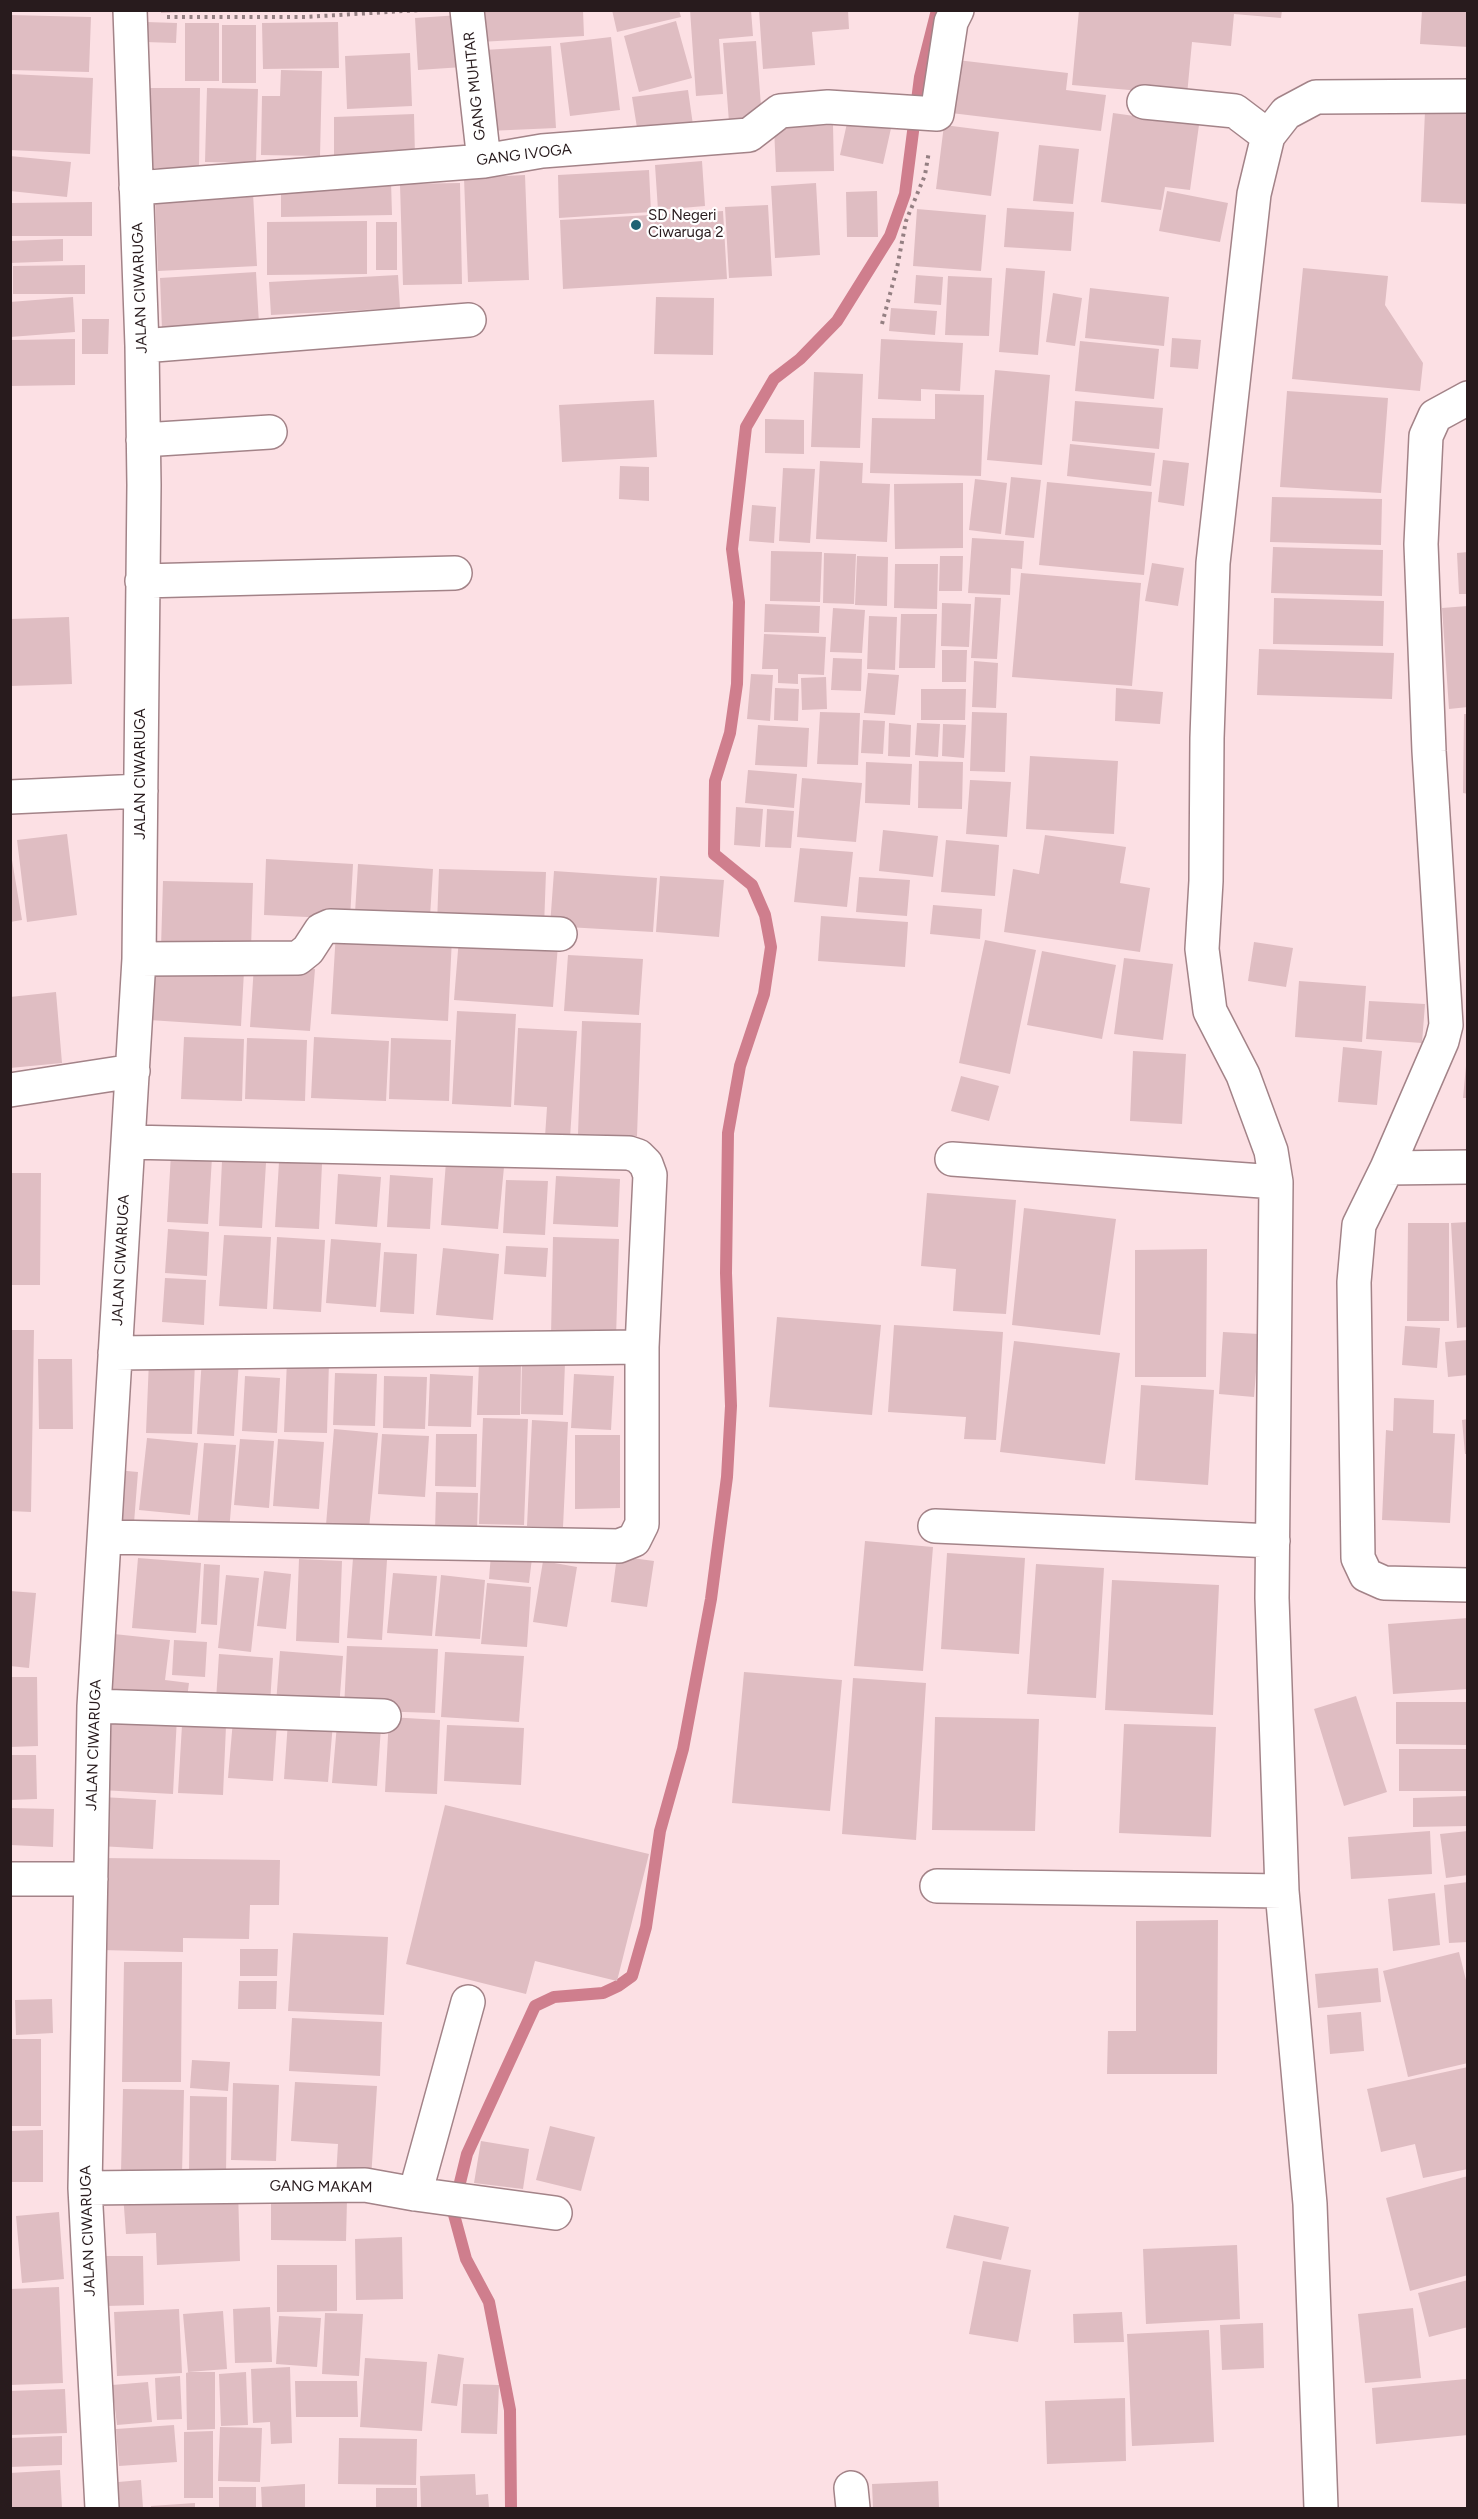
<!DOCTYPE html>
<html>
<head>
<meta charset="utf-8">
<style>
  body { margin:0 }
  #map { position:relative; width:1478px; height:2519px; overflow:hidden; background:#fce0e4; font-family:Figtree,sans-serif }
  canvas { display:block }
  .frame { position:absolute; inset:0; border:12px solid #281b1d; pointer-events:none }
</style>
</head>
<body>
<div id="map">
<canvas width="1478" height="2519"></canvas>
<div class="frame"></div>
</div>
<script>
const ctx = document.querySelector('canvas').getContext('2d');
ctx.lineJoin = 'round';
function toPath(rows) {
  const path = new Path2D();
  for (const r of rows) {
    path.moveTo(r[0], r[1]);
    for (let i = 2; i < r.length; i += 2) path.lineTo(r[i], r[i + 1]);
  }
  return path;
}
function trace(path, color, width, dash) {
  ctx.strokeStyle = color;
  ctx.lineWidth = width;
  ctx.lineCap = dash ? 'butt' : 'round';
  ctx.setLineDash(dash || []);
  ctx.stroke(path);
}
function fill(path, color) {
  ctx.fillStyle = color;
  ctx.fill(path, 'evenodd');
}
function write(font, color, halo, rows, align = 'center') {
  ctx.font = font + ' Figtree,sans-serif';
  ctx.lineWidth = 4.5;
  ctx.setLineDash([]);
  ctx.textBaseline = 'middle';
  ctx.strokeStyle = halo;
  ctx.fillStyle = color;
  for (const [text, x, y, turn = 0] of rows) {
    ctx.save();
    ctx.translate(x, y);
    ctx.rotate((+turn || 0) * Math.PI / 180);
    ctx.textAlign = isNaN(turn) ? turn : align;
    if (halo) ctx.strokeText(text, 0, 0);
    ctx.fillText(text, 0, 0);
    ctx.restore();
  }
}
const stream = toPath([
  [511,2508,510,2410,489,2302,466,2259,453,2211,467,2154,535,2006,554,1997,603,1993,618,1986,632,1976,646,1927,660,1831,683,1749,711,1599,727,1477,731,1406,726,1273,728,1133,740,1066,764,994,771,947,765,915,752,885,714,854,715,781,730,733,737,684,739,602,732,549,746,427,774,379,800,359,837,321,890,236,905,194,920,77,937,10]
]);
const building = toPath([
  [161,10,183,10,183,12,161,13],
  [478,10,583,10,584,36,480,42],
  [612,10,679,10,681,17,617,32],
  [690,10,751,10,753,36,719,39,723,94,696,96],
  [759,10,848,10,849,29,812,32,815,65,763,69],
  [1079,10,1282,10,1281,18,1234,14,1231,46,1192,42,1187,95,1072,85],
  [1422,10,1468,10,1468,47,1420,44],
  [10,15,91,17,89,72,10,70],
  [460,15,463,67,418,70,415,18],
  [676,21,692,78,639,92,624,36],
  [146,22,177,23,176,43,145,42],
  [338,22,339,68,263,69,262,23],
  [185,23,219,23,219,81,185,81],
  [222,25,256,25,256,83,222,83],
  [611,37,620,110,570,116,560,43],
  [756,41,762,119,729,122,723,43],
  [551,46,556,128,488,131,484,50],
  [410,53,412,106,347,109,345,56],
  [957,60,1068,73,1066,90,1106,95,1101,131,951,113],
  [281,70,322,71,320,156,261,155,262,96,280,96],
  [10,74,93,78,90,154,10,150],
  [148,88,200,88,199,168,148,168],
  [207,88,258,89,256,163,205,162],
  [688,90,694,132,639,140,632,97],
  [1425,111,1468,113,1468,204,1421,202],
  [1113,113,1199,125,1190,190,1165,187,1161,210,1101,202],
  [414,114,415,157,334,159,334,117],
  [849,114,892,124,883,164,840,155],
  [833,125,834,171,776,172,774,127],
  [944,125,999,132,991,196,936,189],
  [1039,145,1079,149,1073,204,1033,201],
  [10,156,71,162,67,197,10,191],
  [702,161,705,206,658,210,655,165],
  [649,170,651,212,559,218,558,175],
  [525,175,529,280,468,282,464,178],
  [391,181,392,215,281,217,281,182],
  [460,183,462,284,403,285,400,184],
  [816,183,820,255,775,258,771,186],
  [877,191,878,237,847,237,846,192],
  [1167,191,1228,203,1220,242,1159,231],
  [253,193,257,266,158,271,155,198],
  [92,202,92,236,10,236,10,203],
  [768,205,772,276,729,278,725,207],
  [1007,208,1074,212,1071,251,1004,247],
  [917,209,986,215,981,271,913,266],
  [723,211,727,279,563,289,560,220],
  [367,221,367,274,267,275,267,222],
  [376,222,397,222,397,270,376,270],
  [63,239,63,261,10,263,10,241],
  [85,265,85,294,13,294,13,266],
  [1006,268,1045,271,1038,355,999,352],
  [1303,268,1388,276,1385,305,1423,363,1420,391,1292,379],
  [256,272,259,324,162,330,160,278],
  [398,275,400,308,271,315,269,282],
  [916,275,943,277,941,305,914,303],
  [948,276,992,278,989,336,945,335],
  [1090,288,1169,297,1164,346,1085,338],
  [1053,293,1082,298,1075,346,1046,342],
  [73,297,75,332,10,337,10,302],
  [656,297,714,298,713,355,654,354],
  [891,308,937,311,935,335,889,331],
  [82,319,109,319,108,354,82,354],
  [1172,338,1201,340,1198,369,1170,367],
  [75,339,75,385,10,386,10,340],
  [881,339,963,343,960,391,921,389,921,401,878,399],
  [1080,341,1159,349,1154,399,1075,391],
  [995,370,1050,375,1042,465,987,460],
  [814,372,863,374,860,448,811,447],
  [1287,391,1388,398,1381,493,1280,487],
  [935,394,984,395,981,476,870,473,872,418,935,419],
  [654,400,657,457,562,462,559,405],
  [1075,401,1163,408,1159,449,1072,441],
  [765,419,804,420,804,454,765,453],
  [1070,444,1155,453,1151,486,1067,476],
  [1163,460,1189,463,1184,506,1158,502],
  [820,461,863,463,862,483,890,484,887,542,816,539],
  [620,466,649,467,649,501,619,499],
  [783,468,815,469,810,543,779,541],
  [1011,477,1041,480,1034,538,1005,535],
  [975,479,1007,483,1001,534,969,530],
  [1047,482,1152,492,1144,575,1039,565],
  [963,483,963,548,895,549,894,484],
  [1272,497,1382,499,1381,545,1270,542],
  [752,505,776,507,774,543,749,541],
  [972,538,1024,541,1022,569,1011,568,1010,595,968,593],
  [1273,547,1383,550,1382,596,1271,593],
  [771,551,822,552,820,602,770,601],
  [1468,552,1468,594,1459,594,1457,553],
  [824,553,856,554,854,604,823,603],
  [857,556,888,557,887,606,855,605],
  [940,556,963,556,962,591,939,591],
  [1152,563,1184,568,1178,606,1145,601],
  [895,564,938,564,937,609,894,608],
  [1021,573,1141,583,1132,686,1012,677],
  [975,597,1001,598,997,659,971,658],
  [1274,598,1384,601,1383,646,1273,644],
  [942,603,971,604,969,647,941,646],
  [765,604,820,606,819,633,764,632],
  [1468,606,1468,707,1449,709,1442,608],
  [833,608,865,610,862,653,830,652],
  [901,614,937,614,935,668,899,668],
  [869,616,897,617,895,670,867,669],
  [69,617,72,684,10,686,10,619],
  [764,634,826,637,824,675,798,674,798,684,778,683,778,669,762,669],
  [1259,649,1394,653,1392,699,1257,695],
  [942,650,967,650,966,682,942,682],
  [833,658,862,659,861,691,831,690],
  [974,661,998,663,996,708,972,707],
  [868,673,899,675,895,715,864,713],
  [751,674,773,675,770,721,747,719],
  [826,677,827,709,802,710,801,678],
  [775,688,799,689,798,721,774,720],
  [1116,688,1163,692,1160,724,1115,721],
  [921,689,966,689,965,720,921,720],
  [820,712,860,713,858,765,817,764],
  [972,712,1007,713,1005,772,970,771],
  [1464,714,1468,714,1468,794,1463,793],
  [863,720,885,721,883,754,861,753],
  [889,723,911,725,910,757,888,756],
  [917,723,940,724,938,757,915,755],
  [943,724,966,725,964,758,942,756],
  [758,725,809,728,807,767,755,765],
  [1030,756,1118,761,1114,834,1026,829],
  [919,761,963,762,962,809,918,808],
  [866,762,912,764,910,805,865,803],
  [748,770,797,774,794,808,745,803],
  [802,778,862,783,856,842,797,837],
  [970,780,1011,782,1007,837,966,834],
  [736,807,763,809,760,847,734,845],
  [767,809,794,811,791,848,765,847],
  [883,830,938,836,933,877,879,871],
  [67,834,77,915,27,922,17,840],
  [1045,835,1126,847,1120,883,1150,888,1140,952,1004,932,1013,869,1039,874],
  [946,840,999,845,995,896,941,892],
  [10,848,22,920,10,922],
  [800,848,853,852,847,907,794,902],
  [266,859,353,864,350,919,264,915],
  [358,864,433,869,430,917,355,913],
  [439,869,546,872,544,927,437,924],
  [554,871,657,878,653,932,550,926],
  [660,876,724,880,719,937,656,932],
  [859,877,910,880,907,916,856,912],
  [163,881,253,883,251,949,161,947],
  [933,905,982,909,980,939,930,934],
  [821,916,908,922,905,967,818,961],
  [336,932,452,938,448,1021,331,1014],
  [459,938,558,945,553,1007,454,1000],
  [985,940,1036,950,1010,1074,959,1063],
  [1254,942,1293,948,1286,987,1248,981],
  [1042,951,1116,965,1102,1039,1027,1025],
  [568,955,643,959,639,1015,564,1011],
  [1124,958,1173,964,1163,1040,1114,1034],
  [254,965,315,969,310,1031,250,1027],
  [153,966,244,971,241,1026,149,1020],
  [1299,981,1366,986,1362,1042,1295,1037],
  [56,992,62,1063,10,1068,10,997],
  [1369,1001,1425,1004,1422,1043,1366,1039],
  [457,1011,516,1014,511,1107,452,1104],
  [582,1021,641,1023,637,1136,578,1134],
  [518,1028,577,1031,570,1138,545,1137,547,1107,514,1105],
  [184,1037,244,1039,242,1101,181,1099],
  [314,1037,389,1041,386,1101,311,1098],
  [247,1038,307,1040,305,1101,245,1099],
  [391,1038,451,1040,449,1101,389,1099],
  [1343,1047,1382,1051,1377,1105,1338,1102],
  [1133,1051,1186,1054,1182,1124,1130,1121],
  [1466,1066,1468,1066,1468,1098,1463,1098],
  [961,1076,999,1086,989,1121,951,1111],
  [171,1154,212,1157,208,1224,167,1222],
  [222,1161,266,1163,262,1228,219,1226],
  [279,1162,322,1164,319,1229,275,1227],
  [446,1162,504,1167,498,1229,441,1225],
  [10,1173,41,1173,40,1285,10,1285],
  [338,1174,381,1177,377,1227,335,1224],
  [390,1175,433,1178,430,1229,387,1227],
  [556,1176,620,1179,618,1227,553,1224],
  [506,1180,548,1181,545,1235,503,1233],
  [927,1193,1016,1200,1006,1314,953,1311,956,1269,921,1266],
  [1024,1208,1116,1219,1100,1335,1012,1325],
  [1468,1222,1468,1327,1457,1328,1451,1223],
  [1408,1223,1449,1223,1449,1321,1407,1321],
  [168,1229,209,1232,207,1276,165,1273],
  [224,1235,271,1237,267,1309,219,1306],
  [277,1237,325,1240,321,1312,273,1309],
  [553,1237,619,1239,616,1338,551,1336],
  [331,1239,381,1243,376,1307,326,1303],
  [506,1246,548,1248,546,1277,504,1274],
  [443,1248,499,1254,493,1320,436,1315],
  [1207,1249,1206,1377,1135,1377,1135,1250],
  [384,1252,417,1254,414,1314,380,1312],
  [165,1278,206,1280,204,1325,162,1322],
  [777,1317,881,1325,872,1415,769,1407],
  [894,1325,1003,1332,996,1440,964,1439,966,1417,888,1412],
  [1405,1326,1440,1328,1437,1368,1402,1365],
  [10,1330,34,1330,31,1512,10,1511],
  [1223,1332,1259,1334,1254,1397,1219,1394],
  [1468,1340,1468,1375,1448,1377,1445,1342],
  [1014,1341,1120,1353,1105,1464,1000,1452],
  [202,1358,239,1360,234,1436,197,1434],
  [38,1359,72,1359,73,1429,39,1429],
  [149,1360,195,1362,192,1434,146,1433],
  [287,1360,329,1361,327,1433,284,1432],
  [479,1362,521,1364,520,1415,477,1415],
  [522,1362,565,1363,563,1415,521,1414],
  [335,1373,377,1374,375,1426,333,1425],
  [430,1374,473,1376,471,1427,428,1426],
  [574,1374,614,1376,611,1430,571,1428],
  [245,1376,280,1378,277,1433,242,1431],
  [384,1376,427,1377,425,1429,383,1428],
  [1141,1385,1214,1390,1208,1485,1135,1480],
  [1394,1398,1434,1400,1433,1433,1455,1434,1450,1523,1382,1520,1386,1430,1393,1431],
  [483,1418,528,1419,524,1525,479,1524],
  [1468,1419,1468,1454,1465,1454,1462,1420],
  [532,1420,568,1422,563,1527,527,1526],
  [334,1429,378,1433,369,1529,326,1525],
  [382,1434,429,1436,425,1497,378,1494],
  [436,1434,477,1434,476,1487,435,1486],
  [575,1435,620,1435,620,1508,575,1509],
  [147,1438,198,1443,190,1515,139,1510],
  [240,1439,274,1441,269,1508,234,1505],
  [278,1439,324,1442,319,1509,273,1506],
  [204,1443,236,1445,229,1532,197,1530],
  [116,1470,138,1472,134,1523,111,1521],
  [436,1492,478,1493,477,1531,435,1531],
  [865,1541,933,1547,923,1671,854,1666],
  [947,1553,1025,1558,1019,1654,941,1649],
  [491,1554,532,1558,529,1583,489,1579],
  [617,1556,654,1561,647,1607,611,1602],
  [138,1558,201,1563,196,1633,132,1628],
  [353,1558,387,1560,382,1640,347,1638],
  [299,1559,342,1561,339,1643,296,1641],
  [543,1561,577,1567,567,1627,533,1622],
  [204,1564,220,1565,217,1625,201,1624],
  [1036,1564,1104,1568,1096,1698,1027,1694],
  [264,1571,291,1574,286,1629,257,1626],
  [393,1573,437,1576,432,1636,387,1633],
  [226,1575,259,1578,251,1652,218,1648],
  [441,1575,485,1580,480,1639,435,1636],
  [1112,1580,1219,1585,1213,1715,1105,1710],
  [487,1583,531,1587,527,1647,481,1644],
  [10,1591,36,1593,29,1668,10,1666],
  [1468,1618,1468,1689,1393,1694,1388,1624],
  [114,1634,170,1640,165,1680,189,1683,186,1706,107,1697],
  [174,1640,207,1642,205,1677,172,1675],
  [347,1646,438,1649,435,1713,344,1710],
  [280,1651,343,1656,339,1708,276,1704],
  [445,1652,524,1656,519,1722,441,1717],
  [219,1654,273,1658,270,1703,216,1700],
  [744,1672,842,1680,830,1811,732,1803],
  [10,1677,37,1677,38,1746,10,1747],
  [853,1678,926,1683,916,1840,842,1834],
  [1356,1696,1387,1792,1344,1806,1314,1709],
  [1396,1702,1468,1702,1468,1745,1396,1744],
  [106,1712,177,1717,173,1794,101,1790],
  [389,1717,440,1720,437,1794,385,1792],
  [935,1717,1039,1719,1035,1831,932,1830],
  [233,1720,277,1723,273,1781,228,1778],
  [288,1721,333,1723,328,1782,284,1779],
  [337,1724,381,1727,377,1786,332,1783],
  [1124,1724,1216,1727,1211,1837,1119,1833],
  [182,1725,226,1726,223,1795,178,1793],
  [447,1725,524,1728,521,1785,444,1781],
  [1399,1749,1468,1749,1468,1791,1399,1791],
  [10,1755,36,1755,37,1799,10,1800],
  [1468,1796,1468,1826,1413,1827,1413,1798],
  [102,1797,156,1800,153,1849,99,1846],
  [445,1805,649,1854,617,1981,535,1961,526,1994,406,1964],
  [10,1808,54,1809,53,1847,10,1845],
  [1430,1831,1432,1874,1351,1879,1348,1837],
  [1468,1831,1468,1875,1446,1878,1440,1834],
  [101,1858,280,1860,279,1905,250,1905,249,1939,183,1938,183,1952,100,1950],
  [1468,1882,1468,1942,1449,1943,1444,1885],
  [1435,1893,1440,1945,1393,1951,1388,1899],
  [1218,1920,1217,2074,1107,2074,1108,2031,1136,2031,1136,1921],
  [293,1933,388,1937,384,2015,288,2011],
  [240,1949,278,1949,277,1976,240,1976],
  [1459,1952,1468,1988,1468,2063,1408,2077,1383,1971],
  [124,1962,182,1962,181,2082,122,2082],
  [1378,1968,1381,2002,1318,2008,1315,1974],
  [239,1981,277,1981,276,2009,238,2009],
  [52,1999,53,2033,16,2035,15,2000],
  [1361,2012,1364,2051,1330,2054,1327,2015],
  [292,2018,382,2022,380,2076,289,2071],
  [10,2039,41,2039,41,2126,10,2126],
  [192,2060,230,2062,228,2091,190,2088],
  [1468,2067,1468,2169,1423,2178,1415,2144,1381,2152,1367,2089],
  [295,2082,377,2086,371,2179,336,2177,338,2144,291,2141],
  [233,2083,279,2085,276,2161,231,2160],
  [123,2089,184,2090,182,2174,121,2172],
  [190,2096,227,2097,226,2175,189,2174],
  [550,2126,595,2137,581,2191,536,2180],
  [43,2130,43,2182,10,2182,10,2131],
  [481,2141,529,2149,523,2189,474,2183],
  [1468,2176,1468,2275,1410,2291,1386,2198],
  [238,2189,240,2261,157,2265,156,2233,126,2234,123,2194],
  [271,2198,347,2199,346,2241,271,2240],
  [59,2212,64,2279,22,2283,16,2216],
  [954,2215,1009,2227,1001,2260,946,2248],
  [402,2237,403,2299,356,2300,355,2239],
  [1237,2245,1240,2319,1146,2324,1143,2249],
  [105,2256,143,2256,144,2305,106,2306],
  [983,2261,1031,2270,1018,2342,969,2334],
  [277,2265,337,2265,337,2311,277,2312],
  [1468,2280,1468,2327,1429,2337,1418,2293],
  [59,2287,63,2383,10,2385,10,2289],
  [270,2307,272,2362,235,2363,233,2309],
  [1413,2308,1421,2378,1365,2383,1358,2314],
  [179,2309,182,2373,117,2376,114,2312],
  [223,2311,227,2369,188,2372,183,2314],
  [1122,2312,1124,2342,1074,2343,1073,2314],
  [325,2313,363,2314,359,2376,322,2374],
  [279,2316,321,2318,317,2367,276,2364],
  [1263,2323,1264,2368,1222,2370,1220,2325],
  [1209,2330,1214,2442,1132,2446,1127,2334],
  [438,2354,464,2358,457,2406,431,2403],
  [365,2358,427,2362,422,2431,360,2427],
  [290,2367,292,2443,271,2444,270,2422,253,2423,251,2369],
  [189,2372,215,2372,215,2429,187,2430,186,2373],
  [246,2372,248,2425,221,2426,219,2374],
  [180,2376,182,2419,157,2420,155,2378],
  [1466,2379,1468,2435,1376,2444,1372,2388],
  [295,2381,357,2381,358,2417,296,2417],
  [148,2382,152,2422,117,2425,112,2385],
  [463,2384,499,2385,497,2434,461,2433],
  [65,2389,67,2433,10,2435,10,2391],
  [1125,2398,1126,2461,1047,2464,1045,2401],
  [174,2425,177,2462,119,2466,116,2429],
  [220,2427,262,2428,260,2482,218,2481],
  [213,2431,213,2498,184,2498,184,2432],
  [62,2436,62,2465,10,2467,10,2438],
  [339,2438,417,2439,416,2485,338,2484],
  [60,2470,62,2508,10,2508,10,2473],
  [475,2474,476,2495,488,2494,489,2508,421,2508,420,2476],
  [141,2480,143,2508,109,2508,107,2483],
  [938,2481,939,2508,873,2508,872,2484],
  [305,2484,305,2508,262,2508,261,2487],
  [219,2487,256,2487,256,2508,219,2508],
  [376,2488,417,2488,417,2508,376,2508],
  [195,2503,195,2508,151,2508,151,2506]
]);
const path = toPath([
  [167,17,305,17,421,10],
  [882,324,897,268,906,221,925,175,929,151]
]);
const minor = toPath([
  [467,10,484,161],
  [1144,102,1235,111,1268,136],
  [136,188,484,161,542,151,749,135,780,111,828,107,937,114,951,22,957,10],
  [142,346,469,320],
  [1468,398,1435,416,1426,436,1421,544,1429,751,1446,1025,1442,1041,1387,1168,1359,1225,1354,1282,1358,1558,1366,1575,1384,1583,1468,1585],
  [143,440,270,432],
  [142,581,455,573],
  [10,797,141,791],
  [139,959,298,958,308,950,321,930,330,926,560,934],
  [10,1090,133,1071],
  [952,1159,1276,1182],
  [1387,1168,1468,1167],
  [115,1353,642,1347],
  [935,1526,1273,1541],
  [105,1537,619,1546,634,1540,642,1524,642,1347,650,1175,646,1164,638,1156,629,1153,128,1142],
  [94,1706,384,1716],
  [10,1879,91,1879],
  [937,1886,1282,1891],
  [85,2188,365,2185,415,2194,555,2213],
  [415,2194,468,2002],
  [851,2488,853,2508],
  [102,2508,85,2188,94,1706,139,959,144,485,142,346,130,10],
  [1321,2508,1310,2204,1282,1891,1272,1598,1276,1182,1271,1151,1243,1075,1210,1011,1202,949,1206,881,1207,738,1213,563,1254,194,1268,136,1286,113,1316,97,1468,96]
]);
const markers = [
  [636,225,6,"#1e6374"]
];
const streetNames = [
  ["GANG MUHTAR",475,86,-96],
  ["GANG IVOGA",524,155,-7],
  ["JALAN CIWARUGA",140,288,-92],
  ["JALAN CIWARUGA",141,774,-90],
  ["JALAN CIWARUGA",121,1260,-87],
  ["JALAN CIWARUGA",94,1745,-88],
  ["GANG MAKAM",321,2187,1],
  ["JALAN CIWARUGA",88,2231,-92]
];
const poiNames = [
  ["SD Negeri",648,216],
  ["Ciwaruga 2",648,233]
];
trace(stream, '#cf7e8d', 12);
fill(building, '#dfbdc2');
trace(minor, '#a38388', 36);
trace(path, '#947f82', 4, [3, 4.5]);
trace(minor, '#fff', 33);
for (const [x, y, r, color] of markers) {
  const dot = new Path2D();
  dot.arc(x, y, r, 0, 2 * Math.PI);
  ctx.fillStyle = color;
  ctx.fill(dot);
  trace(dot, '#fff', 2);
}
write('15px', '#281b1d', '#fff', streetNames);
write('15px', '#281b1d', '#fff', poiNames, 'left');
</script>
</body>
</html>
